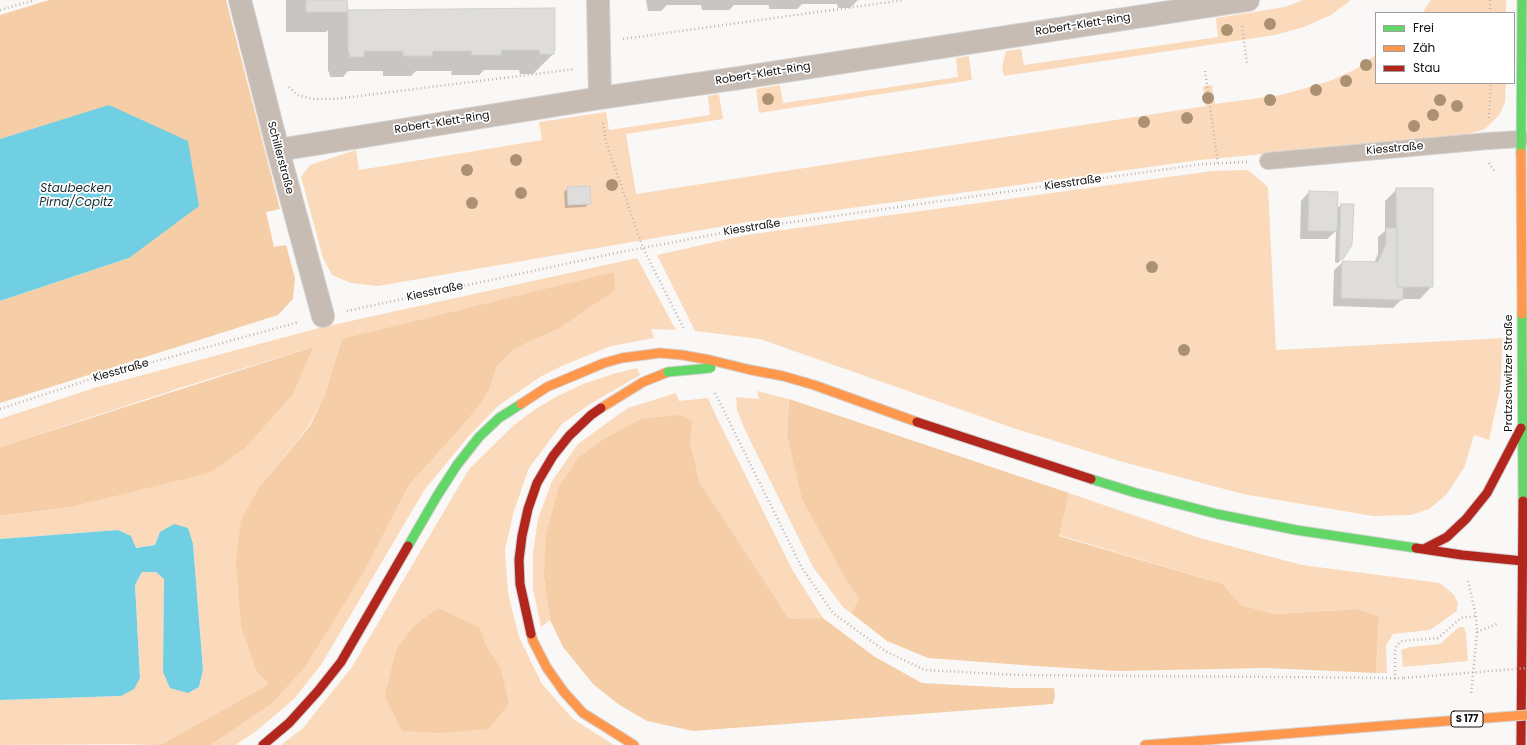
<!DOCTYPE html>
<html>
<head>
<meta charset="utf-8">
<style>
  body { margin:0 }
  #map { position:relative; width:1527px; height:745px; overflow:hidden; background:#faf8f6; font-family:Poppins,sans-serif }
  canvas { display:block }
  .legend { position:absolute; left:1375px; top:12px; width:140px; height:72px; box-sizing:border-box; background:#fff; border:1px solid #a09f9f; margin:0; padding:5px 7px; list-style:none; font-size:12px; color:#12100f }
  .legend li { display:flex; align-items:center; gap:8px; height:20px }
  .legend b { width:20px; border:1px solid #a09f9f }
</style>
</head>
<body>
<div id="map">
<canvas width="1527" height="745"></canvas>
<ul class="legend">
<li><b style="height:5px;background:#63d668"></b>Frei</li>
<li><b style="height:5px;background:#ff974d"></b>Zäh</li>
<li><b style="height:5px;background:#b3261e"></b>Stau</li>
</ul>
</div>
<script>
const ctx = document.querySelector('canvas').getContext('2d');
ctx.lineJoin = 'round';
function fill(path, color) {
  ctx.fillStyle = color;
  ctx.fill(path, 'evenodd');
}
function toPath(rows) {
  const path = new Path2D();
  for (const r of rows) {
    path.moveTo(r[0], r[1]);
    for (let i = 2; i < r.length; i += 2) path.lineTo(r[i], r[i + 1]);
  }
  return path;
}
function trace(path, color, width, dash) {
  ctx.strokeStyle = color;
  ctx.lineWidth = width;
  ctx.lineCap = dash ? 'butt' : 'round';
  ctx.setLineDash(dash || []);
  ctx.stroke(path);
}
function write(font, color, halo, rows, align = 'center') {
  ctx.font = font + ' Poppins,sans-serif';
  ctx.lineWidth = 3.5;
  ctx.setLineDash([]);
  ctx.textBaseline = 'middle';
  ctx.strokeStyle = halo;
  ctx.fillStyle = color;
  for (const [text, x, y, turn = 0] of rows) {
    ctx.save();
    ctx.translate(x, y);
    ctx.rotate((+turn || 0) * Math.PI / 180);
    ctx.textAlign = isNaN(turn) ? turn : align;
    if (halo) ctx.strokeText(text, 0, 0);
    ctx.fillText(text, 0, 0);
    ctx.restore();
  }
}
const green = toPath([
  [1303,0,1351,0,1331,15,1304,27,1275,35,1004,76,1002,67,1006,51,1021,49,1024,65,1218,37,1216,18,1285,7],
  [1431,0,1506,0,1506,13,1422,13],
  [1376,55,1376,83,1506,83,1505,102,1500,114,1485,129,1466,135,1200,160,742,223,378,286,351,283,332,275,323,258,301,177,310,165,356,150,359,170,542,140,539,122,606,112,609,130,710,115,708,96,719,94,723,119,626,134,636,194,1206,106,1203,86,1212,85,1215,104,1281,95,1330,81,1354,70],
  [969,56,972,80,759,113,756,89,780,85,783,103,958,77,956,58],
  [1248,170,1268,187,1276,350,1503,338,1500,390,1489,440,1474,435,1464,468,1446,495,1429,509,1411,515,1373,516,1243,494,1123,462,1016,429,760,339,695,331,657,255,746,235,1212,171],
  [637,258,676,330,651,329,654,338,611,346,564,365,540,377,498,406,468,437,425,489,321,665,294,699,255,732,235,745,211,745,270,705,365,570,409,485,459,430,489,390,497,366,514,349,558,329,342,339,325,394,309,426,260,486,269,684,162,744,0,745,0,700,121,696,140,678,135,585,142,572,156,572,164,579,163,672,199,687,203,670,193,544,160,532,155,545,135,548,118,530,0,539,0,516,70,507,313,347,183,387,0,447,0,419,94,388,319,328],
  [637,368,640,375,587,406,562,424,529,468,514,511,505,550,508,593,519,637,542,684,573,719,614,745,281,745,303,728,352,667,469,469,514,425,534,410,556,397,583,384,613,374],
  [757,391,789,399,787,434,847,581,859,599,851,613,843,607,813,567,745,430,737,410,736,397,759,399],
  [676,393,679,401,708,398,717,418,793,571,823,618,789,620,700,483,690,442,693,422,544,578,550,620,541,627,533,589,533,552,538,519,552,481,578,444,604,425,628,408],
  [1069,493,1200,538,1302,565,1440,583,1454,595,1458,603,1457,611,1430,630,1393,634,1386,646,1387,673,1376,673,1379,616,1358,609,1275,614,1241,605,1223,584,1059,535],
  [1459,627,1464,627,1466,634,1468,661,1403,667,1401,650,1410,647,1440,644]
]);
const forest = toPath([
  [49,0,226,0,280,209,266,212,274,247,286,245,295,278,293,299,278,315,0,403,0,301,129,258,109,106,0,139,0,15],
  [614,272,615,290,558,329,514,349,497,366,489,390,481,402,459,430,409,485,365,570,305,667,270,705,211,745,125,745,162,744,269,684,256,670,241,626,236,561,241,520,260,486,310,426,325,394,342,339],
  [313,347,293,394,245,448,209,473,70,507,0,516,0,447],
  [789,399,1069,493,1059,536,1223,584,1241,605,1275,614,1358,609,1379,616,1376,673,1266,668,1118,671,1036,666,928,658,887,641,851,613,859,599,847,581,802,499,787,434],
  [680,415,693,422,690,442,700,483,789,619,823,618,875,657,922,683,1013,688,1054,688,1055,696,1053,704,693,731,647,721,618,704,593,684,563,647,550,620,544,578,546,535,559,486,579,457,604,439,641,419],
  [438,608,480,628,486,646,500,667,509,703,489,729,439,733,402,731,385,696,396,650,415,625]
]);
const water = toPath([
  [109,105,188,141,199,206,129,258,0,301,0,139],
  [174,524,188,528,193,544,203,670,199,687,188,693,170,688,163,672,164,579,156,572,142,572,135,585,140,678,134,689,121,696,0,700,0,539,118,530,131,536,136,548,155,545,160,532]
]);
const shadow = toPath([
  [286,0,346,0,347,13,348,11,554,9,554,49,553,54,533,74,520,74,519,70,484,70,479,75,451,75,452,71,416,71,411,76,383,76,383,71,348,71,343,77,330,77,329,71,328,72,328,30,326,32,286,32],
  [646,0,858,0,850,8,838,8,837,4,802,4,797,9,769,9,769,5,734,5,729,10,702,10,701,5,667,5,661,11,648,11],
  [568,188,590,203,585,207,565,208,564,192],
  [1397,189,1432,286,1420,299,1402,299,1393,308,1333,306,1334,270,1343,262,1374,263,1378,254,1378,237,1385,231,1385,201],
  [1309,192,1336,209,1341,205,1353,205,1342,258,1338,263,1335,262,1336,231,1327,239,1300,239,1301,201]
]);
const building = toPath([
  [306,0,347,0,348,12,306,12,306,0],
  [555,8,555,50,554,49,554,54,540,54,539,50,501,50,501,55,471,55,472,51,433,51,432,56,403,56,403,51,364,51,364,57,350,57,349,52,348,52,348,10,555,8],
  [590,186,591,204,568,205,567,187,590,186],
  [1396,188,1433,188,1433,287,1397,287,1396,188],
  [1309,191,1338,192,1337,231,1308,231,1309,191],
  [1341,204,1354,204,1352,245,1343,259,1339,259,1341,204],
  [1386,228,1397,228,1397,287,1403,287,1403,300,1341,298,1342,261,1378,262,1386,244,1386,228]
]);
const path = toPath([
  [1490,0,1490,13],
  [0,10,35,0],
  [1242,26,1247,64],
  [623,39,904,0],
  [1205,71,1218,164],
  [289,87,297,95,314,99,335,99,575,69],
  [1489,118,1491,83],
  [603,123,606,142,643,248,684,329],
  [1489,163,1495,172],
  [347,311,621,252,743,229,1203,164,1247,162],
  [715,393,802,568,833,613,885,651,925,670,1018,675,1404,678],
  [0,409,94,378,299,322],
  [1468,581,1476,616,1477,632,1471,695],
  [1477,632,1497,624],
  [1395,679,1395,651,1397,645,1402,641,1438,638,1461,618,1476,616]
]);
const lane = toPath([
  [1268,161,1488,141,1521,139]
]);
const street = toPath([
  [240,0,278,150,323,316],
  [598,0,600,98],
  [278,150,600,98,739,78,1248,0]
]);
const fast = toPath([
  [1521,153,1522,0],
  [1522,314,1523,501],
  [1091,479,1136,493,1217,514,1296,530,1416,548],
  [408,546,437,496,457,465,479,437,499,418,521,404]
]);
const slow = toPath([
  [1521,153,1522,314],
  [751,370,783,376,814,385,917,422],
  [521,404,547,387,604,363,622,358,660,353],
  [601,408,643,382,668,372],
  [531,634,533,641,547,668,564,692,583,713,634,745],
  [1145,745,1407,724]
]);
const jam = toPath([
  [917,422,1091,479],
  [1416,548,1462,555,1523,561],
  [1424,549,1447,537,1466,519,1487,493,1521,428],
  [531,634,520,584,519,560,522,536,528,509,537,483,553,456,569,436,591,415,601,408],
  [263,745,289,723,318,691,341,662,408,546],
  [1521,745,1523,501]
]);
const pathBridge = toPath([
  [1404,678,1527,668]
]);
const fastBridge = toPath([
  [668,372,711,368]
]);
const slowBridge = toPath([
  [660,353,682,355,710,360,751,370],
  [1407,724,1527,715]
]);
const trees = [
  [1270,24],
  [1227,30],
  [1366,65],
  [1346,81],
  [1316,90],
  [1208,98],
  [768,99],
  [1270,100],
  [1440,100],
  [1457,106],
  [1433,115],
  [1187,118],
  [1144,122],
  [1414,126],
  [516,160],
  [467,170],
  [612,185],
  [521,193],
  [472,203],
  [1152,267],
  [1184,350]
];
const shields = [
  [1467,719,32]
];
const shieldNames = [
  ["S 177",1467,719]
];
const streetNames = [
  ["Robert-Klett-Ring",1083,25,-9],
  ["Robert-Klett-Ring",763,74,-9],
  ["Robert-Klett-Ring",442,123,-9],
  ["Kiesstraße",1395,149,-5],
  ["Schillerstraße",280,158,75],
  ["Kiesstraße",1073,183,-8],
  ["Kiesstraße",752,228,-9],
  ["Kiesstraße",435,292,-12],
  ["Kiesstraße",121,371,-16],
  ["Pratzschwitzer Straße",1509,373,-90]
];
const waterNames = [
  ["Staubecken",76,189],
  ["Pirna/Copitz",76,203]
];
fill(green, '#fbdabb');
fill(forest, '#f5cea7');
fill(water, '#71cfe3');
fill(shadow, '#0003');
fill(building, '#dfdddc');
trace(building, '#d1d0ce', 1);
trace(lane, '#d4d3d2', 18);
trace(street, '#d4d3d2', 24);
trace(fast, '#d4d3d2', 11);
trace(slow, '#d4d3d2', 11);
trace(jam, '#d4d3d2', 11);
trace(path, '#beb7b2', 2.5, [1, 3]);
trace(lane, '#c6bcb4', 16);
trace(street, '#c6bcb4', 22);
trace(fast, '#63d668', 9);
trace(slow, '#ff974d', 9);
trace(jam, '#b3261e', 9);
trace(fastBridge, '#d4d3d2', 11, []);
trace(slowBridge, '#d4d3d2', 11, []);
trace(pathBridge, '#beb7b2', 2.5, [1, 3]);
trace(fastBridge, '#63d668', 9);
trace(slowBridge, '#ff974d', 9);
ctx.fillStyle = '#ab9171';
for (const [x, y] of trees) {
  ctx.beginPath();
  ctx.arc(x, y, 6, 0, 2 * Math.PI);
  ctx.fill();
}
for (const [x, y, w] of shields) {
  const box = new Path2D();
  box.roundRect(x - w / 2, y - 8, w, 16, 3);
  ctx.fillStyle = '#fff';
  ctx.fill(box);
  trace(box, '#12100f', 1);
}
write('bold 10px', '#12100f', null, shieldNames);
write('11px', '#12100f', '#fff', streetNames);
write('italic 12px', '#182e34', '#fff', waterNames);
</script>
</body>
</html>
